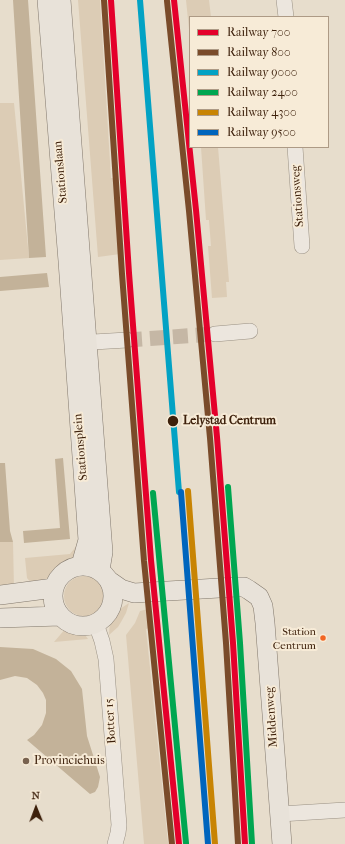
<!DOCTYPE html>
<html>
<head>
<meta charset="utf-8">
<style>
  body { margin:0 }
  #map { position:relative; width:345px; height:844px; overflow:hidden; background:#e7ddcc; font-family:"IM FELL French Canon",serif }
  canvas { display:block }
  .legend { position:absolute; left:189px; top:16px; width:140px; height:132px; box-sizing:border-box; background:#f7ebd7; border:1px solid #ad9a85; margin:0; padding:5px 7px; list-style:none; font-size:12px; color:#3d200b }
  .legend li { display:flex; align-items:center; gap:8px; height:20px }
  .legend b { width:20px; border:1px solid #ad9a85 }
  .north { position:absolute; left:16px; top:788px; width:40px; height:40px; -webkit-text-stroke:3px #f7ebd7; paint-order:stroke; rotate:359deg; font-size:11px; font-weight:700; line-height:16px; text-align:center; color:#3d200b }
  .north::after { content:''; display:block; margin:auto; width:14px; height:18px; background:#3d200b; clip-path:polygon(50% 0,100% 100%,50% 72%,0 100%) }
</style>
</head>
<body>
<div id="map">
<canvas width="345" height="844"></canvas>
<ul class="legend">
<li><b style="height:5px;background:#e4002b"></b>Railway 700</li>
<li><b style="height:5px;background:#7a4b2a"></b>Railway 800</li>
<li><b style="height:5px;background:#03a2c4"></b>Railway 9000</li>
<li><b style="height:5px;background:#00a651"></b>Railway 2400</li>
<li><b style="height:5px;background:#c88403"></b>Railway 4300</li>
<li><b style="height:5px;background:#0065bd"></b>Railway 9500</li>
</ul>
<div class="north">N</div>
</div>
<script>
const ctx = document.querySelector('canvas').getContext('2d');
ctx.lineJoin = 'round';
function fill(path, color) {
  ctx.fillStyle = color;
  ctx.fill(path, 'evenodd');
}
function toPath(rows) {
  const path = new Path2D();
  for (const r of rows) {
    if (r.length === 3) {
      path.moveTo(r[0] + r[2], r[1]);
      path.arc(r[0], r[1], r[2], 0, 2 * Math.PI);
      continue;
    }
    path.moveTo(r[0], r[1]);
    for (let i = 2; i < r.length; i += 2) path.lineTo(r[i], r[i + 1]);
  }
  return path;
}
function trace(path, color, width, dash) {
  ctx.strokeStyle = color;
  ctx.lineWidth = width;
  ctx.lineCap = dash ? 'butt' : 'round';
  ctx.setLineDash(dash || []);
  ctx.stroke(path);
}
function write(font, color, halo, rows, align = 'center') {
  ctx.font = font + ' "IM FELL French Canon",serif';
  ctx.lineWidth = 4;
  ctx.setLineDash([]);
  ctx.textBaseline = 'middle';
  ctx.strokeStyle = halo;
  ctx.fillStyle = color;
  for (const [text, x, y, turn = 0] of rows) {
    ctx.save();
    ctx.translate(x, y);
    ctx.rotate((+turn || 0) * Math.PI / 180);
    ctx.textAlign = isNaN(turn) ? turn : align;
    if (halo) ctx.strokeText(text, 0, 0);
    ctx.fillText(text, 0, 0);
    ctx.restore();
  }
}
const green = toPath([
  [78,0,100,0,111,178,114,178,120,254,98,257],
  [186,0,209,0,211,17,190,17,190,39],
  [0,103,14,103,29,258,0,260],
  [201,147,218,147,228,269,229,282,226,282,227,297,212,298,208,246,211,246,209,220,206,220],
  [82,539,76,557,71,563,62,569,52,579,31,583,27,578,25,558,70,554],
  [0,542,13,542,14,589,0,590],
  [84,596,20],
  [129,603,126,613,121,622,118,627,109,635,110,620,117,611],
  [148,609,149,628,146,629,168,843,170,844,144,844,126,635,135,623,140,611],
  [70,625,80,628,88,639,54,642,66,628]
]);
const water = toPath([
  [13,0,28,0,46,257,29,258],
  [47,273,49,287,0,291,0,277],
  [63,458,70,539,24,543,23,531,60,528,55,459],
  [0,463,5,463,10,531,13,542,0,542],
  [0,647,33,649,56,659,71,671,82,689,87,736,100,777,98,787,95,792,90,794,27,740,34,735,42,725,46,713,46,700,43,693,37,685,27,678,15,676,0,680]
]);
const minorTunnel = toPath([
  [127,340,215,334]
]);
const minor = toPath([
  [284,0,286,17],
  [295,147,302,246],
  [215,334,250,331],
  [76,343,127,340],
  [96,624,102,641,106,659,119,825,118,833,115,844],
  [280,814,345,810]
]);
const major = toPath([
  [47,0,68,261,88,540,81,565],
  [61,0,103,552,100,570],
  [83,596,30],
  [111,582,121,589,134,593,236,587,244,587,249,590,259,597,263,606,265,623,282,844],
  [0,595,54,588],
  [0,618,60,616]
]);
const rail1 = toPath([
  [111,0,129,273,151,560,179,844],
  [174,0,196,210,217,437,233,643,245,844]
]);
const rail2 = toPath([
  [104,0,122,274,144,561,172,844],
  [167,1,189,211,210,438,226,643,238,844]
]);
const rail3 = toPath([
  [140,0,179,492]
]);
const rail4 = toPath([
  [228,487,240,643,252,844],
  [153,493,186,843]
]);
const rail5 = toPath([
  [188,491,215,844]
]);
const rail6 = toPath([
  [181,492,208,844]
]);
const markers = [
  [173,421,6,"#3d200b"],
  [323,638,3.5,"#f26522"],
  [26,761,4,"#78624f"]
];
const busNames = [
  ["Station",316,632],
  ["Centrum",316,646]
];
const streetNames = [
  ["Stationslaan",61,172,-95],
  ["Stationsweg",298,196,-94],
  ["Stationsplein",81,447,-95],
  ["Middenweg",272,717,-94],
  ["Botter 15",111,721,-94]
];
const stopNames = [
  ["Lelystad Centrum",183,421]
];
const poiNames = [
  ["Provinciehuis",34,761]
];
fill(green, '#dcccb5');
fill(water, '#c3b299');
trace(minorTunnel, '#c5b7a5', 15, [15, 8]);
trace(minor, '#999083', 16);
trace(major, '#81776b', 20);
trace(minor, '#ece6de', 15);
trace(major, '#e8e2d9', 19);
trace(rail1, '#e4002b', 6);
trace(rail2, '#7a4b2a', 6);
trace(rail3, '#03a2c4', 6);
trace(rail4, '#00a651', 6);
trace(rail5, '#c88403', 6);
trace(rail6, '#0065bd', 6);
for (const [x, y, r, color] of markers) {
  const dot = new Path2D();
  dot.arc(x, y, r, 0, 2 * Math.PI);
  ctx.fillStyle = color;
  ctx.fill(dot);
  trace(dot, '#f7ebd7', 1.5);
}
write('11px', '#3d200b', '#f7ebd7', busNames, 'right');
write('12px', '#3d200b', '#f7ebd7', streetNames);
write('bold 12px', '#3d200b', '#f7ebd7', stopNames, 'left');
write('12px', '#3d200b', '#f7ebd7', poiNames, 'left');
</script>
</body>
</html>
